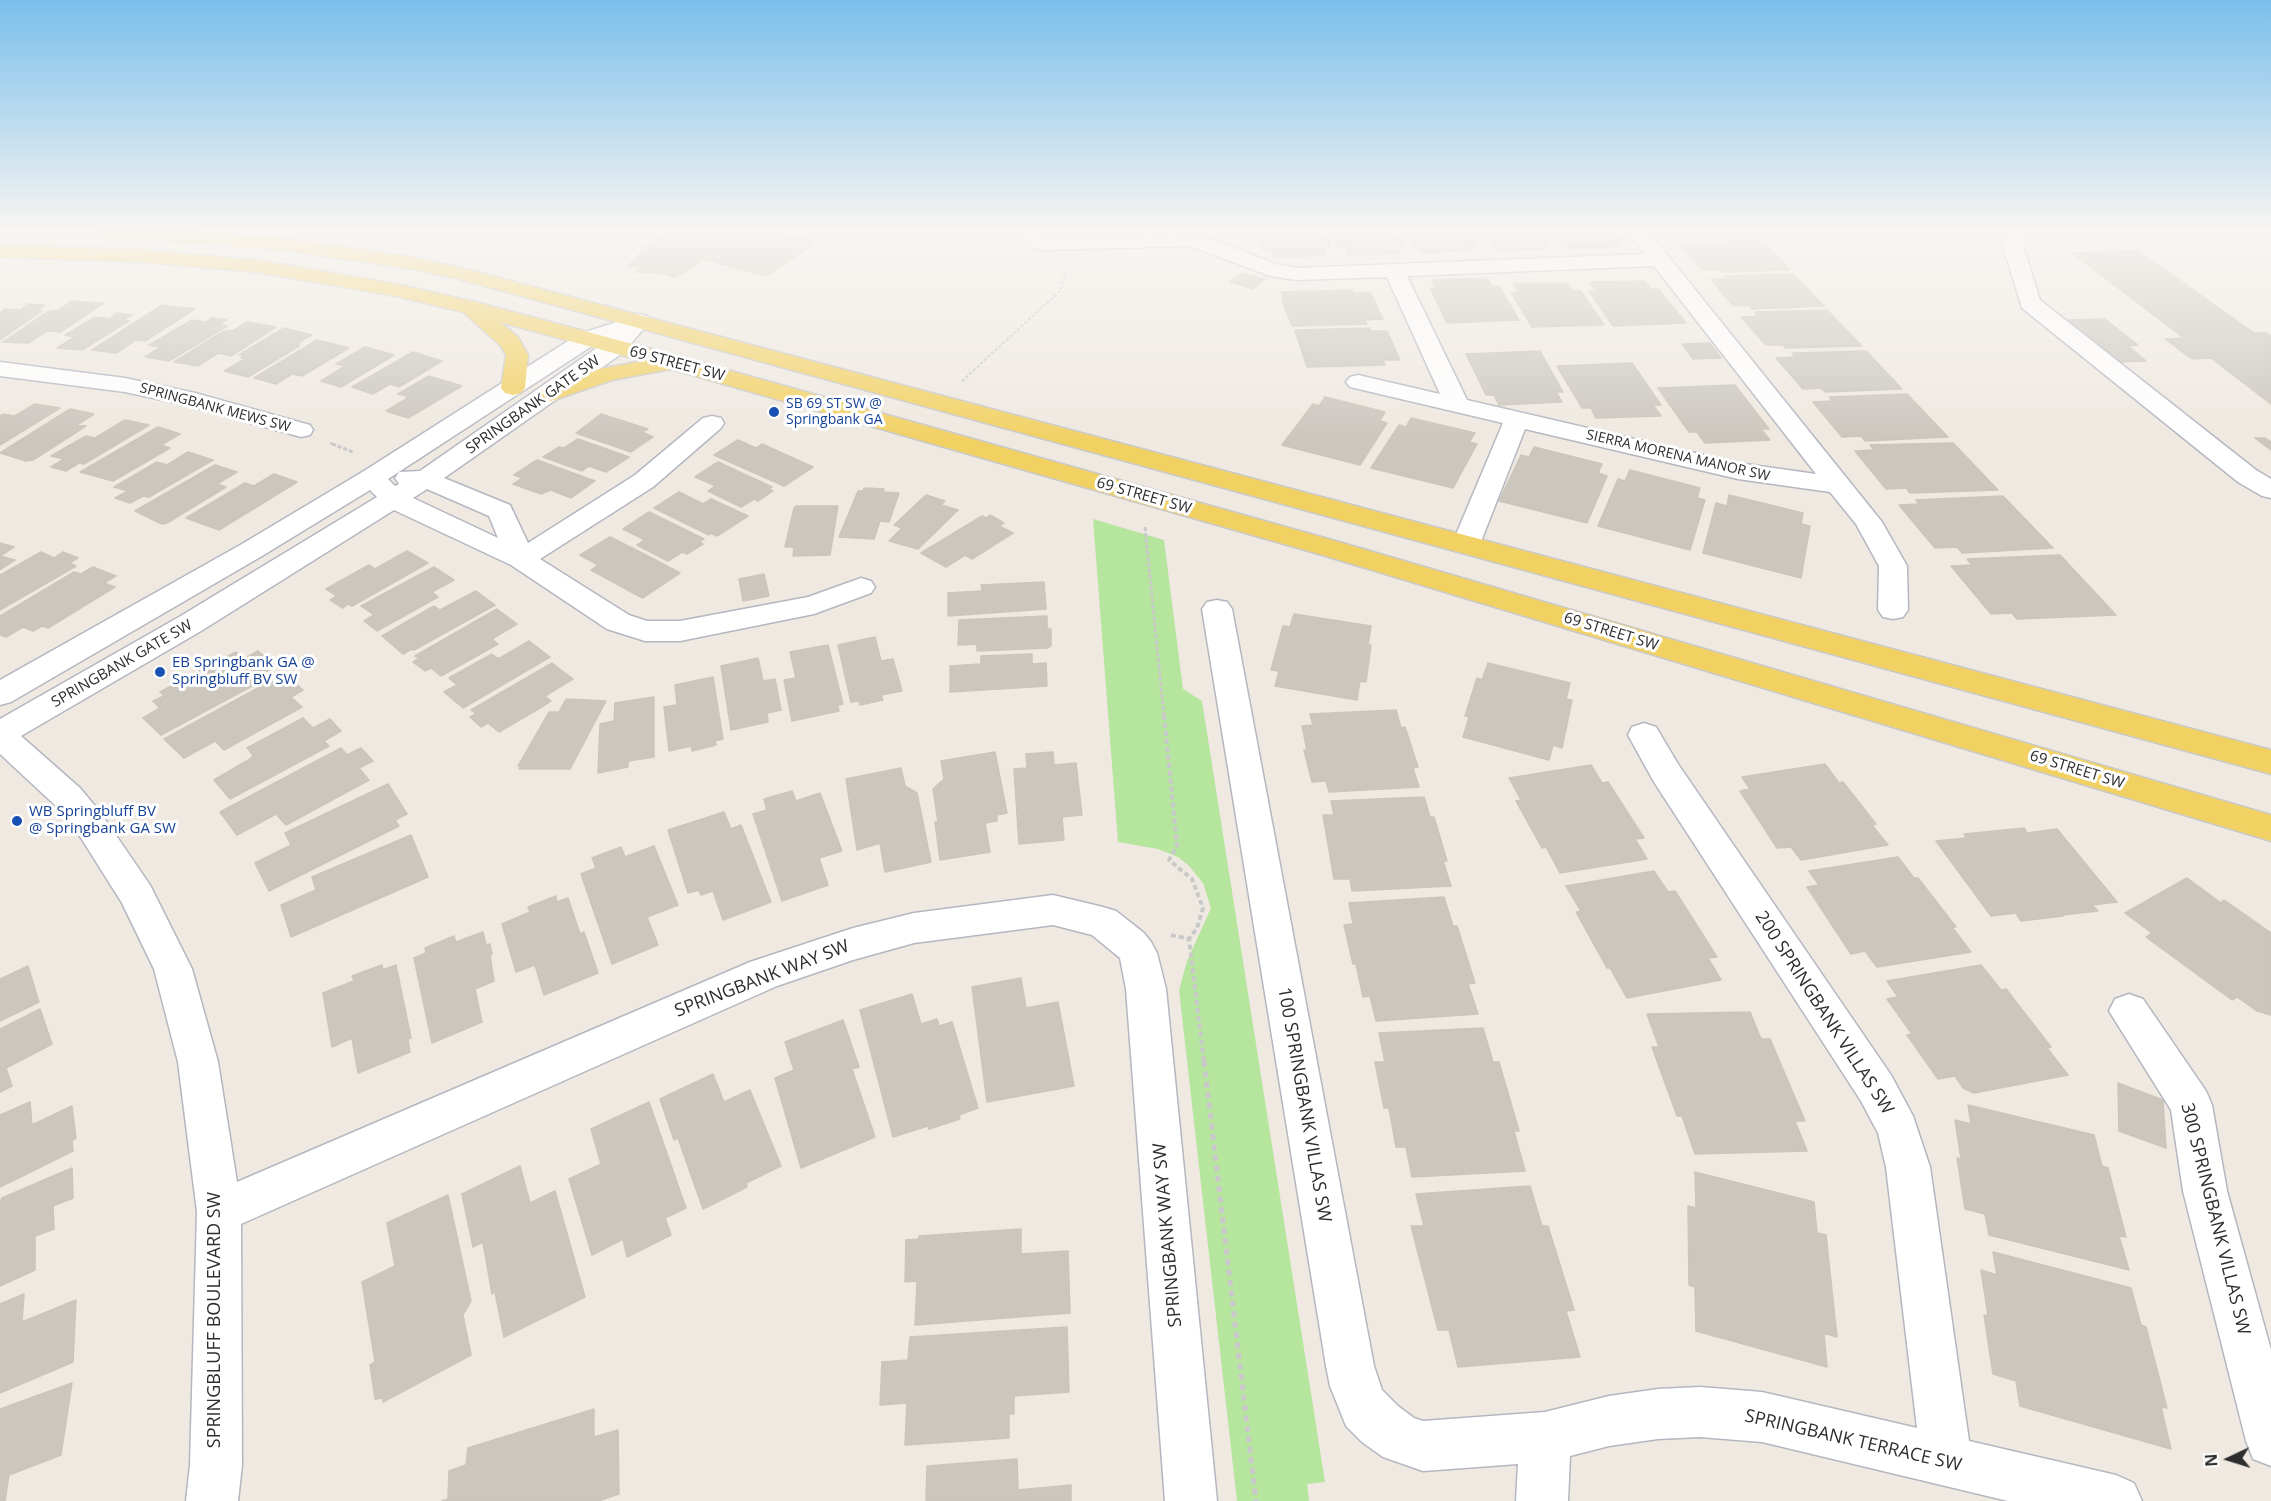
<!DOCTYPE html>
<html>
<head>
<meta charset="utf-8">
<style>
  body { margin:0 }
  #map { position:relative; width:2271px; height:1501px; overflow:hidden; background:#efe9e1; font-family:"Open Sans",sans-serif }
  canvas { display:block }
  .north { position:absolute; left:2199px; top:1429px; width:60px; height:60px; -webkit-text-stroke:4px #fff; paint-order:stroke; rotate:266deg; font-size:16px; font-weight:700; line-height:24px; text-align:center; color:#2e2e2e }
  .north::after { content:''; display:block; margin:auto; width:21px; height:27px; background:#2e2e2e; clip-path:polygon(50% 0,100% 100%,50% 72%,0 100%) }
</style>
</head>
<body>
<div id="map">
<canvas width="2271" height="1501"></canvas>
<div class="north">N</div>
</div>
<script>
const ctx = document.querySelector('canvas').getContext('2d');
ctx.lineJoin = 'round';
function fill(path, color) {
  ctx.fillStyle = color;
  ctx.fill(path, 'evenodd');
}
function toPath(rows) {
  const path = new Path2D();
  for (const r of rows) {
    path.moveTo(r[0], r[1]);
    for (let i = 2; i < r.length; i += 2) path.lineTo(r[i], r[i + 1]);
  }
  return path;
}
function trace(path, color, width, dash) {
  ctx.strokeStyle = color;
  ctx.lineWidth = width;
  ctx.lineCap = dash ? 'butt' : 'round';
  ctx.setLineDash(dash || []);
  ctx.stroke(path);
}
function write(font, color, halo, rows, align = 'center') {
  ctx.font = font + ' "Open Sans",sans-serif';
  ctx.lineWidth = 6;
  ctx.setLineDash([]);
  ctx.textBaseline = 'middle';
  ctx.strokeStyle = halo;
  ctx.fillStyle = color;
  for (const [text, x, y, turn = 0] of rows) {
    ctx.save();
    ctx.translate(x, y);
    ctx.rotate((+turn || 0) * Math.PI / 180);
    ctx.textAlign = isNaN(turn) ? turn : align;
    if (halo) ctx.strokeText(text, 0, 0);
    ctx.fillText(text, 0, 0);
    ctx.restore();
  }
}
const green = toPath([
  [1093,519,1164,540,1183,689,1202,701,1325,1482,1307,1484,1309,1501,1237,1501,1179,990,1187,961,1211,908,1203,883,1189,866,1178,857,1158,849,1118,842]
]);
const building = toPath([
  [661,231,771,231,817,242,766,276,704,259,675,277,660,273,636,272,641,267,628,266,661,231],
  [1258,231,1324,231,1331,249,1324,249,1326,255,1274,258,1272,251,1264,251,1258,231],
  [1331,231,1396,231,1404,246,1398,246,1401,254,1348,255,1345,248,1338,248,1331,231],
  [1405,231,1470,231,1477,244,1470,244,1474,250,1422,253,1419,246,1413,246,1405,231],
  [1478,231,1544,231,1550,241,1544,241,1549,249,1496,250,1492,243,1485,243,1478,231],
  [1550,231,1616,231,1622,240,1616,240,1621,247,1569,248,1564,241,1557,242,1550,231],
  [1670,231,1754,231,1759,237,1692,239,1690,236,1675,236,1670,231],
  [1762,240,1790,270,1721,272,1718,269,1702,270,1682,246,1698,245,1695,242,1762,240],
  [2139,251,2254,333,2267,333,2271,336,2271,404,2211,358,2192,359,2165,339,2184,338,2072,253,2139,251],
  [1242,273,1263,279,1265,279,1253,289,1230,282,1242,273],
  [1793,274,1824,306,1752,309,1749,305,1733,306,1711,279,1727,279,1724,276,1793,274],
  [1487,278,1492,286,1499,286,1519,320,1447,323,1430,288,1436,288,1432,280,1487,278],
  [1645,281,1651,289,1658,289,1686,323,1613,326,1589,291,1596,291,1590,282,1645,281],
  [1567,283,1573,290,1580,290,1604,325,1532,327,1511,292,1518,292,1514,284,1567,283],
  [1352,290,1354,293,1370,292,1383,319,1365,320,1367,324,1292,326,1282,301,1284,301,1281,292,1352,290],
  [71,301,104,303,61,332,47,331,29,343,3,342,47,312,59,310,71,301],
  [28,304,45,305,36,311,42,311,0,340,0,313,5,309,20,310,28,304],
  [162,305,195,309,145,341,136,340,117,353,92,350,162,305],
  [1827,310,1862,346,1786,348,1782,345,1766,345,1741,317,1758,316,1755,312,1827,310],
  [117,313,132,315,123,320,129,321,82,350,57,348,75,337,65,335,95,317,109,319,117,313],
  [212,318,227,320,219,324,227,326,169,361,145,357,161,347,149,345,192,320,205,322,212,318],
  [2105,319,2138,345,2128,346,2146,361,2118,362,2067,320,2105,319],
  [247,322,276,327,231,356,218,353,198,366,174,362,222,332,234,330,247,322],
  [284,328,312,335,299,342,299,346,248,377,224,371,245,359,241,358,244,356,239,355,284,328],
  [1370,328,1371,331,1387,331,1400,360,1383,360,1385,365,1307,367,1295,330,1370,328],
  [317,340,349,348,302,376,292,374,276,384,254,378,317,340],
  [1710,343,1721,358,1693,359,1682,344,1710,343],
  [365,347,394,355,341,387,321,381,345,366,336,364,365,347],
  [1540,351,1563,392,1556,392,1562,402,1499,405,1494,395,1486,395,1466,354,1540,351],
  [1866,351,1902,389,1825,392,1821,388,1803,389,1776,358,1795,357,1792,353,1866,351],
  [413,352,442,361,399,387,390,384,373,394,352,387,413,352],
  [1632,363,1661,405,1653,405,1661,416,1596,418,1591,408,1582,408,1557,366,1632,363],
  [429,376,462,386,408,418,386,411,406,399,407,396,398,394,429,376],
  [1735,385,1769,429,1761,429,1770,440,1705,443,1697,432,1689,432,1658,388,1735,385],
  [1907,394,1948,437,1865,441,1861,436,1842,437,1813,402,1832,401,1829,397,1907,394],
  [1325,397,1385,412,1380,421,1387,423,1360,465,1282,445,1313,404,1319,406,1325,397],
  [35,404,60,408,0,445,0,416,3,414,14,416,13,417,35,404],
  [70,409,94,414,77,425,86,426,33,460,26,461,0,453,70,409],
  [601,414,648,429,642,432,653,437,631,452,576,433,601,414],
  [1411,418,1475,433,1469,442,1477,444,1453,488,1371,468,1399,425,1406,427,1411,418],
  [125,420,149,425,84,464,79,463,66,471,51,467,64,459,51,456,86,436,95,438,125,420],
  [158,427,180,434,161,445,170,448,113,481,80,472,158,427],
  [2255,438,2265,438,2271,442,2271,450,2255,438],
  [578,439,629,457,606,472,589,466,582,471,543,457,559,447,564,448,578,439],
  [738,440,756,448,762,444,813,467,784,486,714,455,738,440],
  [1953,443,1998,490,1910,493,1906,488,1886,489,1855,451,1874,450,1870,445,1953,443],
  [1534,447,1602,464,1598,473,1607,476,1587,523,1499,501,1521,455,1529,457,1534,447],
  [188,452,213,460,149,497,143,496,130,503,115,498,128,491,114,487,157,462,167,465,188,452],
  [537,460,595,481,571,498,551,490,541,494,513,484,522,478,514,475,537,460],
  [718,462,772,487,769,489,773,491,758,501,754,499,741,507,708,491,716,486,695,477,718,462],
  [215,465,237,472,217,484,226,487,167,523,162,524,135,511,215,465],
  [1630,470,1700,488,1697,498,1705,500,1690,550,1598,526,1618,479,1625,481,1630,470],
  [274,474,297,482,219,530,186,518,245,483,254,486,274,474],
  [864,488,884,489,883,492,899,493,889,522,880,521,874,539,839,537,858,491,863,491,864,488],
  [679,492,703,504,711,499,748,516,717,536,711,533,709,535,654,508,679,492],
  [926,495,945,501,941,505,958,510,918,549,889,541,902,528,894,525,926,495],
  [1729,495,1803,513,1801,524,1810,526,1801,578,1703,553,1716,503,1727,506,1729,495],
  [2003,496,2053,548,1962,553,1957,547,1935,548,1899,505,1919,504,1916,500,2003,496],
  [796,506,838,506,830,555,793,556,794,547,785,547,794,508,796,506],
  [649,512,704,539,699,542,703,544,687,554,682,552,668,561,637,545,645,540,623,529,649,512],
  [990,515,1004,523,999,526,1013,533,972,559,965,555,946,567,921,553,982,516,986,518,990,515],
  [610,537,646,555,680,573,643,598,635,594,591,570,598,565,580,555,610,537],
  [0,543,14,547,0,556,15,560,0,570,0,543],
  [407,551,428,563,352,606,348,604,343,608,330,600,337,596,326,589,369,565,375,569,407,551],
  [41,552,54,558,63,552,78,558,69,563,76,566,0,610,0,575,41,552],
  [2060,555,2116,615,2017,619,2012,613,1991,614,1951,566,1972,565,1967,559,2060,555],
  [93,567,116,576,104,583,115,587,48,628,42,626,33,631,23,627,6,637,0,635,0,616,74,572,81,574,93,567],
  [434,567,454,580,432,592,438,597,377,631,364,621,374,615,361,606,434,567],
  [764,574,769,596,743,601,739,579,764,574],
  [1044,582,1046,609,948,616,948,593,982,591,981,585,1044,582],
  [476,591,495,605,414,650,412,649,403,654,382,636,434,606,440,610,476,591],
  [497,609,517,624,492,639,498,644,441,676,431,668,425,671,413,662,419,658,415,656,497,609],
  [1294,614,1371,626,1368,645,1371,645,1366,682,1360,681,1357,700,1275,686,1279,671,1271,670,1283,626,1290,627,1294,614],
  [1047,616,1047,629,1051,629,1051,646,1048,648,977,651,977,644,958,645,959,620,1047,616],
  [875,637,881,661,893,659,902,691,881,695,883,700,860,705,859,701,851,702,838,645,875,637],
  [529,641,550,657,463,708,444,692,457,685,449,678,492,654,497,658,500,658,529,641],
  [828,645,843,704,838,705,839,711,792,721,784,680,796,678,790,652,828,645],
  [258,651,276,666,262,674,267,678,161,735,143,718,160,708,153,701,164,696,160,692,236,652,244,659,258,651],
  [1032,654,1032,664,1046,663,1047,686,950,692,950,666,981,664,981,656,1032,654],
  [758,658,763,681,775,679,781,710,767,713,768,722,731,730,721,666,758,658],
  [552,663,573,679,545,696,551,701,545,705,499,732,488,723,481,727,470,717,476,714,471,710,552,663],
  [1488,663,1570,683,1566,699,1572,700,1562,748,1553,745,1549,760,1463,737,1469,717,1465,716,1477,678,1482,680,1488,663],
  [713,677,723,739,715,741,716,745,692,751,691,746,669,751,664,707,677,705,675,685,713,677],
  [291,679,303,690,291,697,302,707,224,750,215,741,184,758,164,739,271,681,277,686,291,679],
  [654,697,654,757,628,761,628,767,598,773,600,724,614,721,615,703,654,697],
  [566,699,606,701,570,769,519,769,521,766,518,766,549,712,559,712,566,699],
  [1396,710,1401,728,1405,727,1418,767,1413,768,1419,787,1329,792,1326,781,1312,782,1304,750,1307,750,1302,726,1313,725,1310,714,1396,710],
  [303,718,313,728,330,719,341,731,324,741,329,746,230,799,214,780,250,759,253,755,247,748,303,718],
  [341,748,347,755,361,748,373,761,359,768,369,780,286,825,276,814,237,835,220,812,341,748],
  [995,752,1007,813,997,815,997,821,985,823,990,852,940,860,935,822,938,822,933,789,944,779,941,761,995,752],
  [1053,752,1054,765,1076,763,1082,815,1062,817,1064,840,1019,844,1014,769,1027,768,1026,754,1053,752],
  [1825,764,1839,783,1843,782,1876,824,1872,825,1888,845,1801,860,1791,847,1777,848,1740,791,1750,789,1742,777,1825,764],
  [1591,765,1602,783,1608,782,1644,838,1635,839,1647,859,1560,873,1546,847,1542,848,1516,801,1521,800,1509,778,1591,765],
  [901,768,905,786,917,793,931,862,885,872,880,843,857,850,846,779,901,768],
  [388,784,407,814,395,820,399,826,269,891,255,863,291,845,285,833,388,784],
  [792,791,796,801,820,793,842,851,819,858,828,885,782,901,753,814,767,810,764,799,792,791],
  [1424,797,1430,817,1434,817,1447,861,1443,861,1451,886,1352,891,1350,879,1334,879,1323,815,1334,815,1331,801,1424,797],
  [724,812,731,829,741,825,771,902,723,920,713,891,701,895,699,890,688,893,668,830,724,812],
  [2024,828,2027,833,2057,829,2117,902,2092,905,2098,911,2062,915,2063,916,2021,921,2016,913,1991,916,1936,841,1966,838,1964,834,2024,828],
  [411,835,428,877,291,937,281,905,316,890,312,877,411,835],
  [654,846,678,905,647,917,658,945,612,964,581,874,596,868,592,858,621,847,625,857,654,846],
  [1898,857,1914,878,1918,878,1956,927,1952,927,1971,952,1877,967,1865,951,1851,954,1807,887,1819,885,1809,871,1898,857],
  [1654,871,1668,892,1675,891,1717,957,1708,958,1721,980,1627,998,1610,968,1607,968,1576,912,1581,911,1566,886,1654,871],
  [2187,878,2221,903,2224,900,2271,933,2271,1015,2257,1011,2237,997,2232,1000,2146,937,2152,933,2125,913,2187,878],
  [556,896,557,902,568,898,580,934,584,932,598,973,544,995,535,965,516,972,502,924,530,912,528,907,556,896],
  [1444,897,1453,926,1457,926,1475,983,1468,984,1478,1014,1376,1021,1370,996,1363,997,1356,964,1353,964,1344,925,1353,924,1349,903,1444,897],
  [483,932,486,945,490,944,492,954,490,955,494,981,475,989,482,1022,432,1043,414,958,426,953,425,948,454,936,456,942,483,932],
  [382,965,383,970,396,965,411,1038,408,1039,410,1052,358,1073,352,1038,332,1047,323,993,354,981,352,976,382,965],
  [1981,965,2001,990,2006,989,2051,1047,2047,1048,2068,1075,1974,1093,1963,1088,1955,1076,1938,1079,1907,1035,1912,1034,1887,999,1898,997,1887,981,1981,965],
  [28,966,39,1002,0,1021,0,979,28,966],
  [1021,978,1026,1008,1058,1002,1074,1086,987,1102,972,987,1021,978],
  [912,994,921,1024,937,1019,939,1026,952,1022,978,1108,959,1115,960,1119,929,1129,928,1126,893,1137,860,1010,912,994],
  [40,1009,52,1044,6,1068,12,1086,0,1092,0,1029,40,1009],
  [1750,1012,1761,1039,1770,1039,1805,1121,1795,1121,1807,1151,1695,1154,1682,1116,1677,1116,1652,1047,1659,1047,1647,1014,1750,1012],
  [843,1020,859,1067,852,1069,875,1137,801,1168,775,1078,794,1070,785,1042,843,1020],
  [1483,1028,1493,1062,1499,1062,1519,1131,1514,1131,1525,1171,1412,1177,1406,1147,1396,1147,1389,1108,1384,1108,1375,1062,1385,1062,1379,1033,1483,1028],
  [713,1074,724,1102,750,1090,781,1166,746,1183,747,1187,703,1209,678,1138,674,1140,660,1099,713,1074],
  [2118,1083,2163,1100,2166,1148,2119,1131,2118,1083],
  [30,1102,32,1125,72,1106,76,1138,72,1141,73,1151,0,1187,0,1115,30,1102],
  [649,1102,686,1208,665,1218,671,1235,627,1257,623,1239,592,1255,569,1179,601,1164,591,1129,649,1102],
  [1968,1105,2094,1135,2102,1166,2108,1168,2126,1237,2119,1236,2129,1270,1989,1235,1985,1214,1965,1209,1957,1158,1961,1159,1955,1120,1971,1124,1968,1105],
  [520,1166,530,1203,555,1191,585,1297,504,1337,495,1292,492,1294,483,1242,473,1247,462,1194,520,1166],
  [72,1168,73,1198,53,1206,54,1229,35,1236,35,1270,0,1286,0,1202,2,1198,72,1168],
  [1695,1172,1814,1202,1817,1233,1826,1235,1837,1337,1824,1333,1827,1367,1696,1331,1695,1287,1689,1285,1688,1206,1696,1208,1695,1172],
  [1530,1186,1542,1226,1548,1226,1574,1310,1566,1311,1580,1357,1458,1367,1449,1330,1438,1330,1411,1226,1424,1226,1416,1194,1530,1186],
  [448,1195,471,1301,463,1315,471,1355,383,1402,383,1398,375,1399,370,1365,375,1362,362,1282,395,1266,387,1223,448,1195],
  [1021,1229,1021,1254,1068,1251,1070,1313,915,1325,917,1281,905,1282,906,1240,919,1239,919,1236,1021,1229],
  [1993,1252,2131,1288,2141,1325,2146,1327,2167,1408,2161,1407,2171,1449,2020,1406,2016,1381,1993,1374,1984,1315,1988,1316,1981,1270,1997,1275,1993,1252],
  [24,1294,22,1322,76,1300,73,1362,0,1393,0,1304,24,1294],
  [1067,1327,1069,1392,1014,1396,1014,1414,1009,1414,1009,1438,905,1445,907,1403,880,1405,882,1362,908,1360,910,1337,1067,1327],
  [72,1383,61,1455,9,1475,5,1501,0,1501,0,1409,72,1383],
  [594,1409,594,1437,618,1430,619,1494,598,1501,442,1501,448,1499,449,1471,466,1465,468,1448,594,1409],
  [1017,1459,1018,1490,1071,1485,1071,1501,926,1501,927,1466,1017,1459]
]);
const pathFar3 = toPath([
  [962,381,1060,291,1065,278,1063,271],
  [330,443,336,445]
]);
const pathFar2 = toPath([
  [332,444,353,452],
  [1145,527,1164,717]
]);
const pathFar1 = toPath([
  [1164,715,1177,846,1169,860,1192,879,1203,908,1197,928,1189,939],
  [1171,935,1189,939,1204,1062]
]);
const path = toPath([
  [1204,1061,1256,1501]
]);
const minor = toPath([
  [1018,231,1040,231,1047,238,1190,234,1220,242,1275,264,1297,268,1645,254,1627,231,1648,231,1882,522,1907,566,1908,610,1903,617,1893,619,1883,617,1878,610,1879,566,1856,524,1830,492,1738,479,1525,429,1480,544,1476,550,1466,552,1456,550,1452,544,1503,423,1350,387,1346,382,1350,377,1358,375,1440,394,1387,277,1297,280,1270,276,1190,246,1042,250,1035,248,1018,231],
  [1654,266,1816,474,1738,463,1467,400,1407,276,1654,266],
  [2014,231,2037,231,2023,245,2040,300,2256,470,2271,479,2271,498,2262,496,2238,482,2022,308,2002,243,2014,231],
  [639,314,647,316,650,321,624,352,444,478,510,505,528,543,635,475,703,418,712,416,721,418,724,423,721,428,653,487,540,559,629,615,647,621,680,621,808,597,861,578,871,581,875,587,871,593,814,614,680,641,645,641,607,629,511,565,394,510,201,631,21,736,80,788,100,812,150,885,192,969,218,1062,237,1182,750,962,853,928,914,913,1053,895,1103,907,1116,911,1144,933,1151,942,1157,953,1166,989,1217,1501,1165,1501,1126,989,1120,958,1092,935,1053,925,914,943,853,960,777,986,241,1224,242,1465,238,1501,186,1501,190,1465,197,1212,178,1062,154,969,122,903,76,830,56,806,0,754,0,719,179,617,377,497,370,490,262,556,11,702,0,705,0,680,242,544,364,471,579,334,620,321,625,323,631,316,639,314],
  [611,338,420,471,399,472,395,478,399,484,395,486,388,479,595,344,611,338],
  [427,489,489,516,498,538,413,498,427,489],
  [0,362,125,378,195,393,310,425,313,430,310,435,301,437,190,406,125,392,0,376,0,362],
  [1217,600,1227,602,1232,609,1374,1366,1382,1390,1398,1406,1414,1418,1423,1421,1545,1412,1609,1396,1658,1389,1700,1387,1762,1392,1917,1428,1886,1167,1878,1133,1861,1101,1654,782,1628,735,1632,727,1644,723,1656,727,1678,764,1891,1075,1913,1116,1930,1167,1969,1441,2116,1475,2134,1483,2142,1501,2008,1501,1762,1442,1700,1437,1658,1439,1609,1446,1570,1456,1568,1501,1516,1501,1518,1464,1423,1471,1383,1457,1362,1442,1346,1426,1330,1386,1326,1366,1202,609,1207,602,1217,600],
  [2129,994,2143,999,2206,1091,2212,1105,2227,1191,2271,1350,2271,1466,2253,1459,2246,1441,2183,1191,2171,1110,2109,1011,2115,999,2129,994]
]);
const major = toPath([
  [96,231,193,231,275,237,413,257,470,270,2271,750,2271,774,459,279,413,269,275,249,106,237,99,235,96,231],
  [0,245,143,250,257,260,396,284,476,302,685,358,1339,542,2271,815,2271,841,1319,554,671,369,612,380,551,401,543,399,539,394,543,389,599,369,643,361,500,322,518,337,528,355,525,388,521,393,513,395,505,393,501,388,506,355,501,346,463,312,396,296,257,272,143,262,0,257,0,245]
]);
const markers = [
  [774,412,6,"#1a4fb4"],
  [160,672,6,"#1a4fb4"],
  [17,821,6,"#1a4fb4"]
];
const farTransitnames = [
  ["SB 69 ST SW @",786,404],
  ["Springbank GA",786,420]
];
const farStreetnames = [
  ["SPRINGBANK MEWS SW",215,408,15],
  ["SIERRA MORENA MANOR SW",1678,456,13]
];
const streetNames = [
  ["69 STREET SW",677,364,15],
  ["SPRINGBANK GATE SW",533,405,-35],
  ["69 STREET SW",1144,496,16],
  ["69 STREET SW",1611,632,17],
  ["SPRINGBANK GATE SW",122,664,-30],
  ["69 STREET SW",2077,770,17]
];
const transitNames = [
  ["EB Springbank GA @",172,663],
  ["Springbluff BV SW",172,680],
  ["WB Springbluff BV",29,812],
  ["@ Springbank GA SW",29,829]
];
const nearStreetnames = [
  ["SPRINGBANK WAY SW",762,979,-21],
  ["200 SPRINGBANK VILLAS SW",1824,1013,57],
  ["100 SPRINGBANK VILLAS SW",1304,1105,80],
  ["300 SPRINGBANK VILLAS SW",2215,1219,76],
  ["SPRINGBANK WAY SW",1168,1235,-95],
  ["SPRINGBLUFF BOULEVARD SW",215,1320,-90],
  ["SPRINGBANK TERRACE SW",1853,1441,13]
];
fill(green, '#b6e59e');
fill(building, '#cbc7bf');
trace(building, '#cbc5ba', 1.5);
trace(minor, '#b4b7c1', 3);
trace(major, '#c9c9c9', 3);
trace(pathFar3, '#c9c9c9', 2, [3, 2]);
trace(pathFar2, '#c9c9c9', 3, [4, 2]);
trace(pathFar1, '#c9c9c9', 4, [5, 3]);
trace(path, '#c9c9c9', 5, [6, 4.5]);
fill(minor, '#fff');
fill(major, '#f2d163');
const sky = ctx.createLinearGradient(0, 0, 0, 441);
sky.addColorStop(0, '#7abfeb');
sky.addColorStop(0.52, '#f8f5f2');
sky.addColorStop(1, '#f8f5f200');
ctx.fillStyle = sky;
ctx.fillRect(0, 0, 2271, 441);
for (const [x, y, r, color] of markers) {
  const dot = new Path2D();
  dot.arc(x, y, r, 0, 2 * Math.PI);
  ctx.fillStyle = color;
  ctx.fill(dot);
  trace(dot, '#fff', 2);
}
write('14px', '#164399', '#fff', farTransitnames, 'left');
write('14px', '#2e2e2e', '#fff', farStreetnames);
write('15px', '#2e2e2e', '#fff', streetNames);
write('15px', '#164399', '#fff', transitNames, 'left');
write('18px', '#2e2e2e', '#fff', nearStreetnames);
</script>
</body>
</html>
